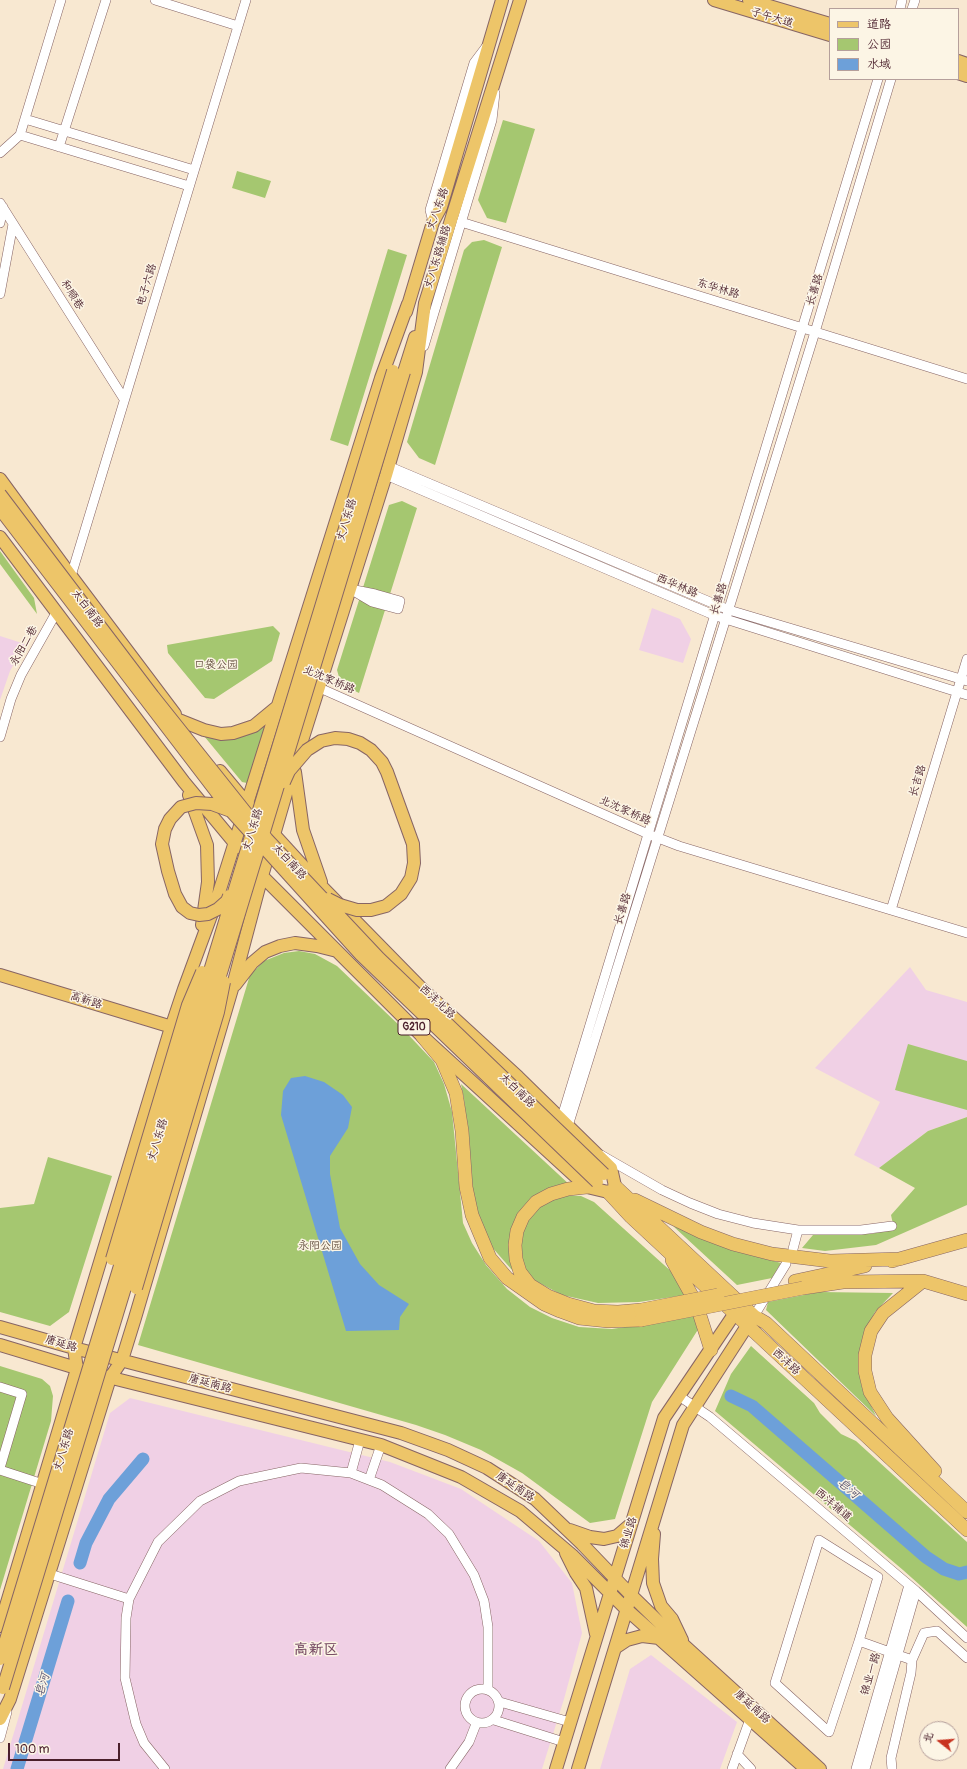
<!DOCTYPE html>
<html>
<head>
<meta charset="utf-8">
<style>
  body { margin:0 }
  #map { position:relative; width:967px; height:1769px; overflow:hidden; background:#f8e8d1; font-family:Pangolin,"LXGW WenKai TC",sans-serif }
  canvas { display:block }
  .legend { position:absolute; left:829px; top:8px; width:130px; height:72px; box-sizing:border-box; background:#fcf5e5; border:1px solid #b59f9b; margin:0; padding:5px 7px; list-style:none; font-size:12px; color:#4a1f2b }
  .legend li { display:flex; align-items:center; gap:8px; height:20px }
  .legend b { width:20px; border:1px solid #b59f9b }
  .north { position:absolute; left:919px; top:1721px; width:40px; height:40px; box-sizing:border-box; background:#fcf5e5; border:1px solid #b59f9b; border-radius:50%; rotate:287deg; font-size:11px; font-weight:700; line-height:16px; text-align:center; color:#4a1f2b }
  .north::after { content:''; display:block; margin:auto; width:14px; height:18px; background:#c8321e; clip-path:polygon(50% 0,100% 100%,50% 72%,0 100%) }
  .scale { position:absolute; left:8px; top:1743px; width:112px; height:18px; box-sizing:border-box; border:2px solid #4a1f2b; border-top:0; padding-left:5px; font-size:12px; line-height:14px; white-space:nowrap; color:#4a1f2b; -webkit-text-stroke:3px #fcf5e5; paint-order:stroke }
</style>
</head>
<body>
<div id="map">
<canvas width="967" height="1769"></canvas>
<ul class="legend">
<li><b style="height:5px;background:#edc569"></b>道路</li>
<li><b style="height:11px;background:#a5c770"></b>公园</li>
<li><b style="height:11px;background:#6da0d9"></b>水域</li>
</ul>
<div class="north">北</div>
<div class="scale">100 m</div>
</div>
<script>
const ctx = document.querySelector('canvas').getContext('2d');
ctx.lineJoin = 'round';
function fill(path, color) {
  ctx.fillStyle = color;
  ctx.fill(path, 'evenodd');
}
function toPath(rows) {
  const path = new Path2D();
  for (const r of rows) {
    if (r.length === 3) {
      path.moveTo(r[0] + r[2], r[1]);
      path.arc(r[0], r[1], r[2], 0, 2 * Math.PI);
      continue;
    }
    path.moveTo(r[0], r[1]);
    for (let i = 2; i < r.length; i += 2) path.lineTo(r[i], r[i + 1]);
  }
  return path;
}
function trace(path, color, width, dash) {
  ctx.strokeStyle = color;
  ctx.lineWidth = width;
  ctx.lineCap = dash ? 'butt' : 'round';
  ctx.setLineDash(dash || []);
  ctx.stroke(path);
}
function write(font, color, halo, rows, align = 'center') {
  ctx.font = font + ' Pangolin,"LXGW WenKai TC",sans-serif';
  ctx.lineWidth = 3;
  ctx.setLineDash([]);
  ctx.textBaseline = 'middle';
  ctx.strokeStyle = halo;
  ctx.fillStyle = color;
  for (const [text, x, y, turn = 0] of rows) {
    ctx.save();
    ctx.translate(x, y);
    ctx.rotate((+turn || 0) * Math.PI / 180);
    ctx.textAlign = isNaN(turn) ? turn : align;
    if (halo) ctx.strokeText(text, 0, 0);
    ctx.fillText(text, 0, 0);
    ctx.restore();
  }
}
const built = toPath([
  [652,608,680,619,691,639,683,663,639,650],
  [0,636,25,644,10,671,0,700],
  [910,967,926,990,967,1002,967,1117,928,1131,879,1168,854,1155,880,1102,815,1068],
  [130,1398,390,1462,461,1489,539,1541,572,1583,582,1633,564,1699,542,1769,3,1769,110,1413],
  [651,1655,737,1722,720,1769,600,1769,630,1669]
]);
const green = toPath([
  [503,120,535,129,506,223,487,218,478,200],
  [237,171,271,181,265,198,232,188],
  [484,240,502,247,435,465,419,458,407,442,464,250,472,242],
  [388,249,407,255,348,446,330,440],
  [402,501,417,508,359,693,341,684,337,670,389,505],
  [0,551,34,598,37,614,0,564],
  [273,626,280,633,272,661,214,699,205,698,168,653,167,645],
  [267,723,247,783,242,782,204,736],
  [299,951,315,954,337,966,401,1027,434,1062,444,1084,452,1112,463,1223,472,1243,486,1265,507,1289,530,1307,552,1318,579,1327,612,1329,695,1316,699,1328,652,1402,615,1519,590,1523,522,1473,481,1450,445,1435,416,1425,138,1345,250,975,264,961,284,953],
  [908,1044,967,1061,967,1110,895,1090],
  [461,1084,571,1186,524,1210,519,1278,491,1246,475,1213,467,1138,464,1099],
  [967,1117,967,1205,876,1245,825,1251,802,1248,813,1235,871,1234,894,1229,891,1215,915,1188,879,1168,928,1131],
  [48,1157,112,1176,69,1312,50,1326,0,1312,0,1208,34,1204],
  [565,1195,581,1196,594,1202,673,1273,686,1295,639,1302,598,1303,562,1295,532,1279,521,1262,520,1244,524,1224,535,1209,549,1199],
  [673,1226,734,1250,781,1263,772,1278,737,1285],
  [819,1292,893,1293,875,1312,865,1331,858,1359,862,1387,876,1416,766,1310,768,1302],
  [751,1346,814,1403,820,1413,841,1434,856,1441,967,1542,967,1627,903,1570,715,1411,731,1374],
  [0,1366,42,1379,50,1386,53,1396,51,1421,0,1590]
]);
const water = toPath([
  [305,1076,324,1082,343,1095,352,1107,348,1128,330,1156,330,1174,340,1228,360,1264,379,1285,409,1304,400,1317,399,1330,346,1331,281,1115,283,1091,291,1078]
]);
const river = toPath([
  [731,1396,752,1406,926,1557,944,1569,959,1574,967,1572],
  [80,1563,86,1543,109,1499,143,1459],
  [17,1769,68,1601]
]);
const minor = toPath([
  [155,0,238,26],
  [900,9,902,0],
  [912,9,915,0],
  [25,119,194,170],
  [20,135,189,186],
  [59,147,106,0],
  [0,153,20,135,61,0],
  [0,203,124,399],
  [433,222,430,210,474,63,486,47],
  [461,222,967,379],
  [0,223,3,207],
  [0,294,13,224],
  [424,346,492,120,495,93],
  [388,466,729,610,967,681],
  [386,475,716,616,967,695],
  [71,576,246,0],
  [350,589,375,594,400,601,398,609,372,602,350,589],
  [313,685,648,834,679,846,967,933],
  [0,737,11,699,21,675,56,613],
  [891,910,967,659],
  [561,1120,878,79],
  [568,1126,815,332,891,79],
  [601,1155,662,1190,690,1203,718,1214,753,1223,798,1230,861,1230,892,1226],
  [793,1249,798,1230],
  [754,1316,786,1264],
  [0,1387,22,1394,0,1468],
  [679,1396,710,1417,916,1591,967,1638],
  [0,1470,43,1484],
  [351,1473,360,1440],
  [369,1480,381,1445],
  [50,1574,129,1599],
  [859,1641,829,1732,775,1683,819,1540,878,1577,859,1641,912,1660],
  [482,1706,17],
  [500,1702,570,1722],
  [494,1720,564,1742],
  [0,1738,7,1712],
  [737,1754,751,1769],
  [165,1769,144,1743,136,1724,125,1678,126,1618,129,1599,158,1542,200,1501,239,1481,301,1468,351,1473,382,1485,428,1514,449,1534,474,1575,484,1601,488,1627,488,1689],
  [450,1769,469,1742,476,1724],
  [732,1769,750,1719],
  [856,1769,909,1585],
  [865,1769,916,1591],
  [892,1769,891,1758,911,1673,912,1660,924,1633,937,1631,967,1658]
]);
const major = toPath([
  [714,0,830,35],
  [749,0,830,24],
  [958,61,967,64],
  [958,73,967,76],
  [406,312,433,222,441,207,502,0],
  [404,372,415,337],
  [0,479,71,576,175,714],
  [0,537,184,782,238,847],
  [179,720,204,730,221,734,233,733,254,726,277,707],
  [220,771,250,807],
  [295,772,303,830,321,882],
  [189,795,207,845,208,882,202,925],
  [270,830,322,887,420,987,518,1077,611,1168,615,1186],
  [258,872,422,1036,587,1187,608,1192],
  [0,975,172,1027],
  [235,985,252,963,265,952,280,946,295,943,317,946,337,951],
  [0,1327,74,1348,401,1433,448,1450,487,1468,535,1499,582,1544,630,1594,666,1629,820,1769],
  [0,1345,83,1370],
  [104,1376,381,1445,461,1477,520,1511,572,1555,626,1609,806,1769],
  [570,1530,590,1537,604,1539,617,1536,631,1524],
  [654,1534,652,1559,653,1583,661,1606,672,1619,682,1640],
  [566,1553,576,1573,586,1588,596,1634],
  [0,1626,77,1369,74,1348,169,1034,184,989,216,902,381,378,408,304],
  [615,1648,627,1640,642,1636,659,1638],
  [0,1719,10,1699,110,1378,122,1360,135,1318,232,989,262,876,294,766,386,475,416,372,425,303,520,0],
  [556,1769,664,1418,735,1313],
  [578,1769,683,1425,747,1326]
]);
const highway = toPath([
  [422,1036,442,1060,456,1093,462,1131,466,1187,472,1215,490,1258,507,1278,544,1304,560,1311,579,1318,608,1321,641,1320],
  [615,1186,754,1316,766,1323,967,1512],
  [587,1187,568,1189,551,1194,536,1202,523,1217,517,1231,515,1245,516,1259,520,1272,530,1285,548,1296,568,1304,594,1311,618,1312,641,1310],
  [608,1192,631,1217,967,1530],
  [635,1200,701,1232,733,1244,772,1254,830,1261,900,1259],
  [672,1260,696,1303,711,1350],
  [892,1261,967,1240],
  [795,1281,865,1266],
  [923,1281,883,1313,871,1331,865,1355,865,1371,870,1392,887,1418,935,1471],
  [803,1288,843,1282,923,1281,967,1294]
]);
const majorBridge = toPath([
  [0,494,153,696,267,839,379,958,604,1174],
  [0,509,231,811,361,955,597,1182],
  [284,782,289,771,307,750,321,741,335,738,348,739,360,743,371,750,382,762,387,772,413,844,414,863,411,878,401,894,386,906,371,910,357,910,340,905,328,899],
  [229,896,227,901,218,909,208,914,199,915,190,913,182,907,175,894,168,871,162,844,165,829,170,819,181,807,196,803,212,804,231,811],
  [112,1259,188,1005,202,972],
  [136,1288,218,1012,224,982],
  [0,1659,393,371],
  [3,1688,404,372]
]);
const highwayBridge = toPath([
  [641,1310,718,1295],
  [641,1320,803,1288]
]);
const shields = [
  [414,1027,32]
];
const shieldNames = [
  ["G210",414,1027]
];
const streetNames = [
  ["子午大道",772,18,17],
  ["丈八东路",438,209,-70],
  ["丈八东路辅路",438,257,-73],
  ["电子六路",147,285,-73],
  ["东华林路",718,289,17],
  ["长善路",815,290,-73],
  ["和顺巷",72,295,58],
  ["丈八东路",347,520,-73],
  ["西华林路",677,586,23],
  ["长善路",719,599,-73],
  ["太白南路",87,609,53],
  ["永阳二巷",24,646,-60],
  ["北沈家桥路",329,680,23],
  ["长吉路",918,781,-73],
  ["北沈家桥路",625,811,24],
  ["丈八东路",253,830,-73],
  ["太白南路",289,862,47],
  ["长善路",623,909,-73],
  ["高新路",86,1001,17],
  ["西沣北路",437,1002,43],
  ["太白南路",517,1091,44],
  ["丈八东路",158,1140,-73],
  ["唐延路",61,1344,16],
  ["西沣路",786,1362,43],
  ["唐延南路",210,1384,15],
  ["丈八东路",64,1450,-73],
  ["唐延南路",515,1487,34],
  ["西沣辅道",833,1505,40],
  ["锦业路",629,1533,-73],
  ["锦业一路",871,1674,-74],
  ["唐延南路",752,1707,42]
];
const parkNames = [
  ["口袋公园",216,665],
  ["永阳公园",320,1246]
];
const waterNames = [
  ["皂河",848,1489,41],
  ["皂河",43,1685,-73]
];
const districtNames = [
  ["高新区",316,1650]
];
fill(built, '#f0d0e5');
fill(green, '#a5c770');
fill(water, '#6da0d9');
trace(river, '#6da0d9', 13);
trace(minor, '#876565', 10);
trace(major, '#876565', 14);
trace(highway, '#876565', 14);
trace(minor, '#fff', 9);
trace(major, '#edc569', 12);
trace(highway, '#edc569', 13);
trace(majorBridge, '#876565', 14, []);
trace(highwayBridge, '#876565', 14, []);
trace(majorBridge, '#edc569', 12);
trace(highwayBridge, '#edc569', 13);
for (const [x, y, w] of shields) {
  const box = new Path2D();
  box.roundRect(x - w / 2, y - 8, w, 16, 3);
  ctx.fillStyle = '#fcf5e5';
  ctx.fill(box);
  trace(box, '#4a1f2b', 1);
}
write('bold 10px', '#4a1f2b', null, shieldNames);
write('11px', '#4a1f2b', '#fcf5e5', streetNames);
write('11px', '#655140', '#fcf5e5', parkNames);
write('italic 12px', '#585371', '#fcf5e5', waterNames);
write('bold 15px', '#794e66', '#fcf5e5', districtNames);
</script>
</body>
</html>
